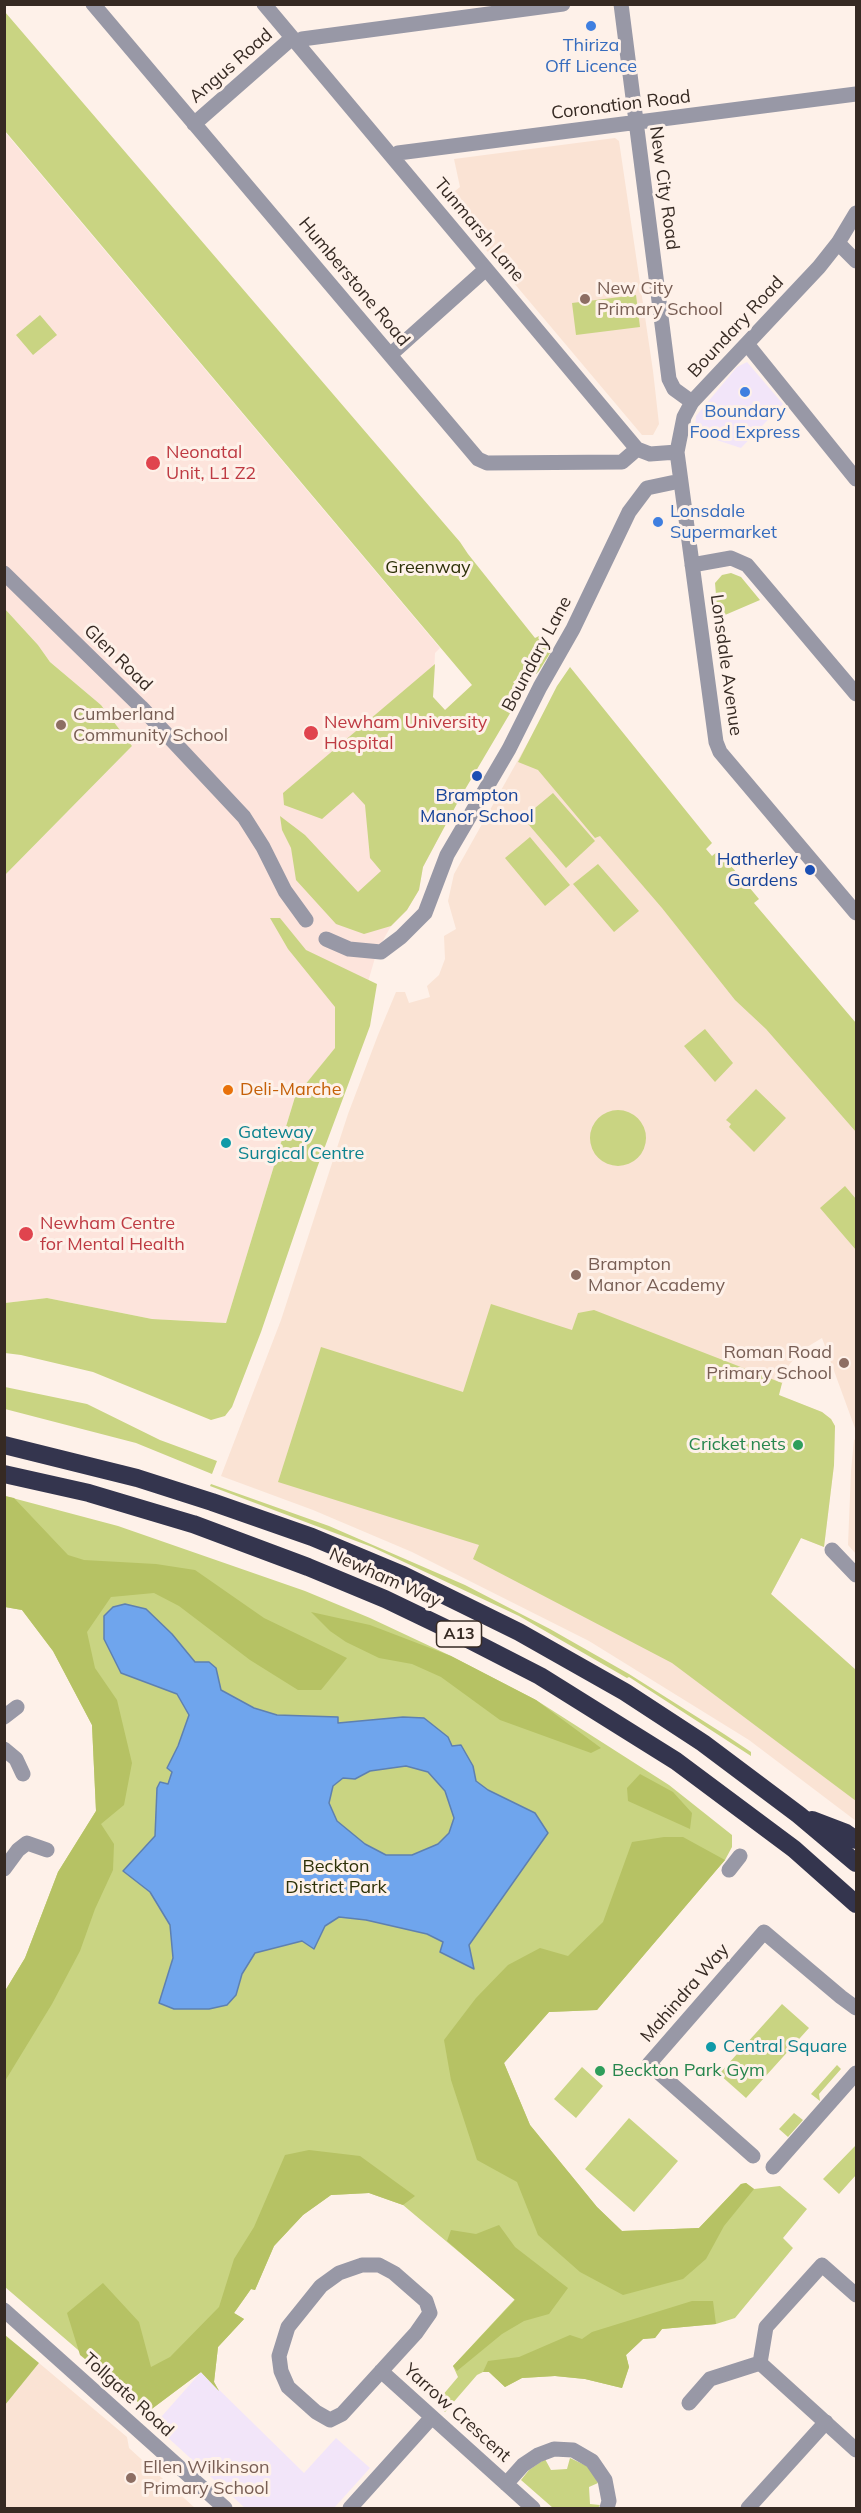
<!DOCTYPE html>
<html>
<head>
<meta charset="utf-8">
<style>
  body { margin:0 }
  #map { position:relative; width:861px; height:2513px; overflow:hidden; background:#fef1e9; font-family:Mulish,sans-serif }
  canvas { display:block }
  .frame { position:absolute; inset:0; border:6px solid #362a23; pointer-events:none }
</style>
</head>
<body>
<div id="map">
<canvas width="861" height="2513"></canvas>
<div class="frame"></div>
</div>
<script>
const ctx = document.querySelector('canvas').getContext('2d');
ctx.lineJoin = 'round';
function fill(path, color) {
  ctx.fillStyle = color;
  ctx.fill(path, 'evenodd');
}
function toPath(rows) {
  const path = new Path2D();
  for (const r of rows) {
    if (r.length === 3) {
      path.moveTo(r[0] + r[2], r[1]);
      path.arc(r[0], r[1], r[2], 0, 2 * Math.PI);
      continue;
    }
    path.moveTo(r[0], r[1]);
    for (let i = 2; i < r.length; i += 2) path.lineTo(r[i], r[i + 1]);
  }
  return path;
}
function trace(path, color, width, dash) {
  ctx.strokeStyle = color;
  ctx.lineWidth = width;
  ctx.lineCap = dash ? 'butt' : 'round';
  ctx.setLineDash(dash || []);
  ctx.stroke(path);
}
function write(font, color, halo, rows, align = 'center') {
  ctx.font = font + ' Mulish,sans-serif';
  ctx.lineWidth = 6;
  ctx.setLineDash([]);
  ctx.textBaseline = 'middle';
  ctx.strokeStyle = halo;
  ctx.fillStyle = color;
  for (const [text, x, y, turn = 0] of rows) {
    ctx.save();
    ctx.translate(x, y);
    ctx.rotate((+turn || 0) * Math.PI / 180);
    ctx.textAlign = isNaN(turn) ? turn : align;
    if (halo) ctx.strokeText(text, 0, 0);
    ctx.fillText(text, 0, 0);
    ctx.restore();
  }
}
const commercial = toPath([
  [747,362,783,404,741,448,695,433,696,416,737,367],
  [201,2372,304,2473,336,2438,370,2468,334,2508,245,2508,154,2425]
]);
const built = toPath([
  [615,138,619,141,653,371,659,424,653,435,642,435,444,200,460,187,454,159],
  [541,719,856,1089,856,1431,822,1338,802,1350,789,1365,778,1395,822,1412,831,1419,835,1426,834,1465,824,1547,801,1538,771,1594,856,1670,856,1821,749,1740,589,1641,412,1552,313,1510,221,1476,281,1320,348,1114,378,1035,396,992,405,992,409,1003,430,997,427,986,439,975,445,959,444,936,456,929,448,901,454,874],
  [856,1439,856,1554,848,1545,851,1471,854,1440],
  [39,2363,127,2437,129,2448,195,2508,5,2508,5,2405]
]);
const medical = toPath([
  [4,131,440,648,435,653,433,697,445,710,472,685,460,798,423,867,419,890,407,910,391,926,377,951,356,1023,295,1097,226,1323,152,1319,47,1298,5,1303,5,875,132,746,101,705,50,662,38,645,5,609]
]);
const green = toPath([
  [5,12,460,542,468,554,535,638,539,636,552,650,539,671,536,674,532,669,513,682,522,693,460,798,423,867,419,890,407,910,391,926,364,934,336,924,296,880,291,848,282,830,280,816,305,835,358,892,381,871,370,858,365,805,353,792,322,819,284,805,283,793,435,664,433,697,445,710,472,685,5,131],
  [636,295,640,327,576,335,572,303],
  [40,315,57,335,33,355,16,335],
  [731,573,741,577,760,600,718,618,715,583,722,575],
  [5,609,38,645,50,662,101,705,132,746,5,875],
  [570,667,712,843,706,849,712,856,718,851,737,873,733,878,739,885,744,881,759,899,754,903,856,1023,856,1132,766,1029,735,1000,662,908,600,836,595,838,538,770,518,762,557,686],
  [553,793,595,841,566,868,523,818],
  [530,837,570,885,545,906,505,858],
  [598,864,639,911,614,932,573,884],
  [270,918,280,918,306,950,377,984,370,1026,317,1168,261,1332,232,1407,225,1416,211,1420,93,1372,21,1355,5,1353,5,1303,47,1298,152,1319,226,1323,295,1097,335,1048,335,1007,288,949],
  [705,1029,733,1063,715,1082,684,1046],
  [756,1089,786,1118,754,1152,729,1127,731,1124,726,1120],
  [618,1138,28],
  [845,1186,856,1199,856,1250,820,1208],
  [491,1304,572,1330,578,1313,594,1310,782,1383,779,1395,822,1412,831,1419,835,1426,834,1465,824,1547,801,1538,771,1594,856,1670,856,1801,672,1663,473,1559,479,1545,278,1482,321,1347,463,1392],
  [5,1387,87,1404,160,1440,217,1461,212,1474,136,1443,5,1409],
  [211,1484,329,1526,465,1585,550,1629,629,1674,724,1734,751,1752,751,1756,629,1677,627,1678,519,1616,372,1547,210,1486],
  [5,1496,118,1526,305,1591,370,1618,451,1656,536,1700,669,1785,732,1835,732,1847,725,1860,597,2010,549,2012,504,2063,530,2125,597,2207,622,2231,699,2228,741,2184,746,2183,754,2189,780,2186,807,2209,783,2238,793,2248,735,2318,716,2324,662,2329,655,2338,643,2339,626,2355,629,2367,622,2388,585,2379,555,2376,522,2378,505,2387,489,2372,483,2372,477,2375,445,2412,436,2403,458,2377,453,2366,515,2299,403,2205,369,2193,331,2195,303,2215,274,2246,255,2290,251,2289,234,2313,244,2319,218,2347,214,2382,219,2391,201,2372,149,2411,5,2287,5,1991,25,1958,58,1872,96,1811,92,1725,53,1651,22,1610,5,1607],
  [782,2004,809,2028,746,2098,719,2074],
  [837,2065,841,2069,819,2094,820,2101,811,2094],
  [582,2067,603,2086,576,2118,554,2099],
  [794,2113,803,2120,788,2137,779,2129],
  [629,2118,678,2161,634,2212,585,2169],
  [856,2145,856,2175,839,2194,823,2179],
  [570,2458,587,2466,594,2475,598,2483,589,2487,590,2504,600,2505,598,2508,553,2508,521,2480,529,2470,545,2459,551,2470,567,2469]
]);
const forest = toPath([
  [5,1496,14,1498,68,1555,84,1560,156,1564,195,1570,264,1618,347,1658,321,1690,298,1690,250,1660,179,1606,154,1593,111,1597,87,1632,95,1668,117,1700,132,1763,124,1805,101,1824,114,1844,113,1870,95,1909,80,1951,52,2004,5,2081,5,1991,25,1958,58,1872,96,1811,92,1725,53,1651,22,1610,5,1607],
  [311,1612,370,1625,451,1656,536,1700,601,1748,591,1753,500,1720,441,1677,412,1664,379,1658,346,1642,330,1631],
  [640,1774,673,1792,692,1813,690,1829,628,1801,627,1788],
  [664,1837,683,1837,725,1860,597,2010,549,2012,504,2063,530,2125,597,2207,622,2231,699,2228,741,2184,746,2183,754,2189,724,2226,706,2259,683,2279,623,2295,580,2272,538,2235,517,2182,477,2160,451,2080,444,2040,476,1998,508,1965,540,1948,568,1956,603,1922,632,1842],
  [309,2150,360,2156,415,2196,403,2205,369,2193,331,2195,303,2215,274,2246,255,2290,251,2289,234,2313,244,2319,218,2347,214,2382,219,2391,201,2372,149,2411,80,2355,67,2313,103,2283,139,2322,151,2367,170,2357,219,2307,234,2259,254,2227,285,2155],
  [499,2225,515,2247,568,2288,549,2314,524,2321,502,2334,457,2371,453,2366,515,2300,447,2241,451,2230,476,2234],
  [692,2301,713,2301,716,2324,662,2329,655,2338,643,2339,626,2355,629,2367,622,2388,585,2379,555,2376,522,2378,505,2387,489,2372,483,2372,488,2361,519,2357,570,2335,582,2339,592,2332],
  [5,2335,39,2363,5,2405]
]);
const water = toPath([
  [125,1604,146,1609,172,1634,195,1662,209,1662,216,1668,221,1690,254,1708,277,1715,338,1717,338,1723,403,1717,424,1718,448,1737,452,1746,461,1745,473,1766,476,1781,488,1790,535,1813,548,1833,469,1945,474,1969,440,1952,443,1942,427,1934,366,1920,339,1917,325,1926,314,1949,302,1941,255,1953,242,1974,236,1995,227,2005,209,2009,174,2009,159,2003,173,1958,170,1925,150,1892,123,1871,155,1836,157,1788,160,1782,168,1784,172,1772,167,1768,178,1746,189,1715,177,1694,121,1673,104,1639,104,1616,113,1607,125,1604],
  [406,1766,428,1772,445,1791,454,1818,449,1833,438,1844,412,1855,386,1855,365,1844,337,1821,329,1803,333,1786,343,1778,355,1779,370,1771,406,1766]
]);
const minor = toPath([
  [93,4,478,459,487,463,622,462,637,449],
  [264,4,637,449,650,454,677,452],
  [621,4,669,379,674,389,692,402],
  [297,43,302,39,563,4],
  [194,124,292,38],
  [393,157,398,153,856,94],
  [856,213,838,243,819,267,692,402,684,417,677,452,716,742,720,752,856,913],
  [838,243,856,261],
  [747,344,856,479],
  [390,355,486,269],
  [692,565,731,558,747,565,856,694],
  [4,573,141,707,244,817,263,847,285,891,306,920],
  [326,939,349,949,381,952,401,937,425,913,447,855,509,749,540,687,573,629,629,512,647,488,680,481],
  [832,1550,856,1575],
  [4,1717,17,1707],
  [4,1749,16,1759,23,1774],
  [4,1869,18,1850,27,1843,47,1850],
  [729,1870,740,1856],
  [753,2156,649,2064,764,1932,841,1997,856,2008],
  [773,2167,856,2073],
  [362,2265,379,2265,394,2273,426,2301,430,2313,416,2333,342,2414,330,2420,316,2412,288,2387,281,2371,279,2356,288,2327,321,2286,339,2273,362,2265],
  [856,2295,822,2265,766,2327,760,2363,856,2450],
  [4,2310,225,2508],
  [381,2371,533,2508],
  [689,2403,710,2379,760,2363],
  [506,2484,523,2465,538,2455,554,2449,573,2450,592,2461,605,2480,609,2501,607,2508],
  [350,2508,432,2417],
  [748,2508,826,2422]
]);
const highway = toPath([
  [4,1445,137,1478,212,1502,312,1537,403,1575,519,1632,625,1692,703,1743,799,1815,856,1863],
  [4,1474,89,1493,193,1524,308,1567,385,1599,462,1636,540,1676,676,1761,794,1849,856,1904],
  [812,1820,846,1833,856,1840]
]);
const markers = [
  [591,26,6,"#3f7fe0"],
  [585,299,6,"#8d6e63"],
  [745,392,6,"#3f7fe0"],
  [153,463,8,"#e0444e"],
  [658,522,6,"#3f7fe0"],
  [61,725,6,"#8d6e63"],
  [311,733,8,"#e0444e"],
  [477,776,6,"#1a4fb4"],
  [810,870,6,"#1a4fb4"],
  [228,1090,6,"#e8710a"],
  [226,1143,6,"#0f9aa8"],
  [26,1234,8,"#e0444e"],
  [576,1275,6,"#8d6e63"],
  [844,1363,6,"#8d6e63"],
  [798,1445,6,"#2e9e5b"],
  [711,2047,6,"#0f9aa8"],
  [600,2071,6,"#2e9e5b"],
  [131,2478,6,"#8d6e63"]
];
const shields = [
  [459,1634,45]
];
const shieldNames = [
  ["A13",459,1634]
];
const shopNames = [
  ["Thiriza",591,46],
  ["Off Licence",591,67],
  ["Boundary",745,412],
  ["Food Express",745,433],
  ["Lonsdale",670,512,"left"],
  ["Supermarket",670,533,"left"]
];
const streetNames = [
  ["Angus Road",231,66,-41],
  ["Coronation Road",621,105,-7],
  ["New City Road",664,188,82],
  ["Tunmarsh Lane",479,230,50],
  ["Humberstone Road",354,282,50],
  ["Boundary Road",736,327,-47],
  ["Boundary Lane",537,654,-62],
  ["Glen Road",118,658,44],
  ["Lonsdale Avenue",726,665,82],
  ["Newham Way",385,1578,24],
  ["Mahindra Way",685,1993,-49],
  ["Tollgate Road",128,2395,42],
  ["Yarrow Crescent",457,2413,42]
];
const educationNames = [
  ["New City",597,289],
  ["Primary School",597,310],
  ["Cumberland",73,715],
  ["Community School",73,736],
  ["Brampton",588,1265],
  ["Manor Academy",588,1286],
  ["Roman Road",832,1353,"right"],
  ["Primary School",832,1374,"right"],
  ["Ellen Wilkinson",143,2468],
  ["Primary School",143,2489]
];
const healthNames = [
  ["Neonatal",166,453],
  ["Unit, L1 Z2",166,474],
  ["Newham University",324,723],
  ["Hospital",324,744],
  ["Newham Centre",40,1224],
  ["for Mental Health",40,1245]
];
const parkNames = [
  ["Greenway",428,568],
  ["Beckton",336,1867],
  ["District Park",336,1888]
];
const transitNames = [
  ["Brampton",477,796],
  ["Manor School",477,817],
  ["Hatherley",798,860,"right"],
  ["Gardens",798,881,"right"]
];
const foodNames = [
  ["Deli-Marche",240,1090]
];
const cultureNames = [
  ["Gateway",238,1133],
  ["Surgical Centre",238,1154],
  ["Central Square",723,2047]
];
const leisureNames = [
  ["Cricket nets",786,1445],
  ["Beckton Park Gym",612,2071,"left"]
];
fill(commercial, '#f2e5f9');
fill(built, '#fae3d4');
fill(medical, '#fde4dc');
fill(green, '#c9d482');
fill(forest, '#b6c264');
fill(water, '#6fa5ed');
trace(water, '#5e80b0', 1.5);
trace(minor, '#9898a6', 15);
trace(highway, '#34354e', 18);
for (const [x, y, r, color] of markers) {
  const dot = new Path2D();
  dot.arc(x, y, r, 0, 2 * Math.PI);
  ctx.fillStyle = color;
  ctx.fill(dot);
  trace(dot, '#fef1e9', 2);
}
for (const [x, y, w] of shields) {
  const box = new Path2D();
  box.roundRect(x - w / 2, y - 13, w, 26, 4.5);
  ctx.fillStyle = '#fef1e9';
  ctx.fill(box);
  trace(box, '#362a23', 1.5);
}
write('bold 16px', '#362a23', null, shieldNames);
write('18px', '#366cbe', '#fef1e9', shopNames);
write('18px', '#362a23', '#fef1e9', streetNames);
write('18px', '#785e54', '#fef1e9', educationNames, 'left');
write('18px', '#be3a42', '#fef1e9', healthNames, 'left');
write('18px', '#2d3108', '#fef1e9', parkNames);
write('18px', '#164399', '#fef1e9', transitNames);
write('18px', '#c56008', '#fef1e9', foodNames, 'left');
write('18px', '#0d838f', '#fef1e9', cultureNames, 'left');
write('18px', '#27864d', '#fef1e9', leisureNames, 'right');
</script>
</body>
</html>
